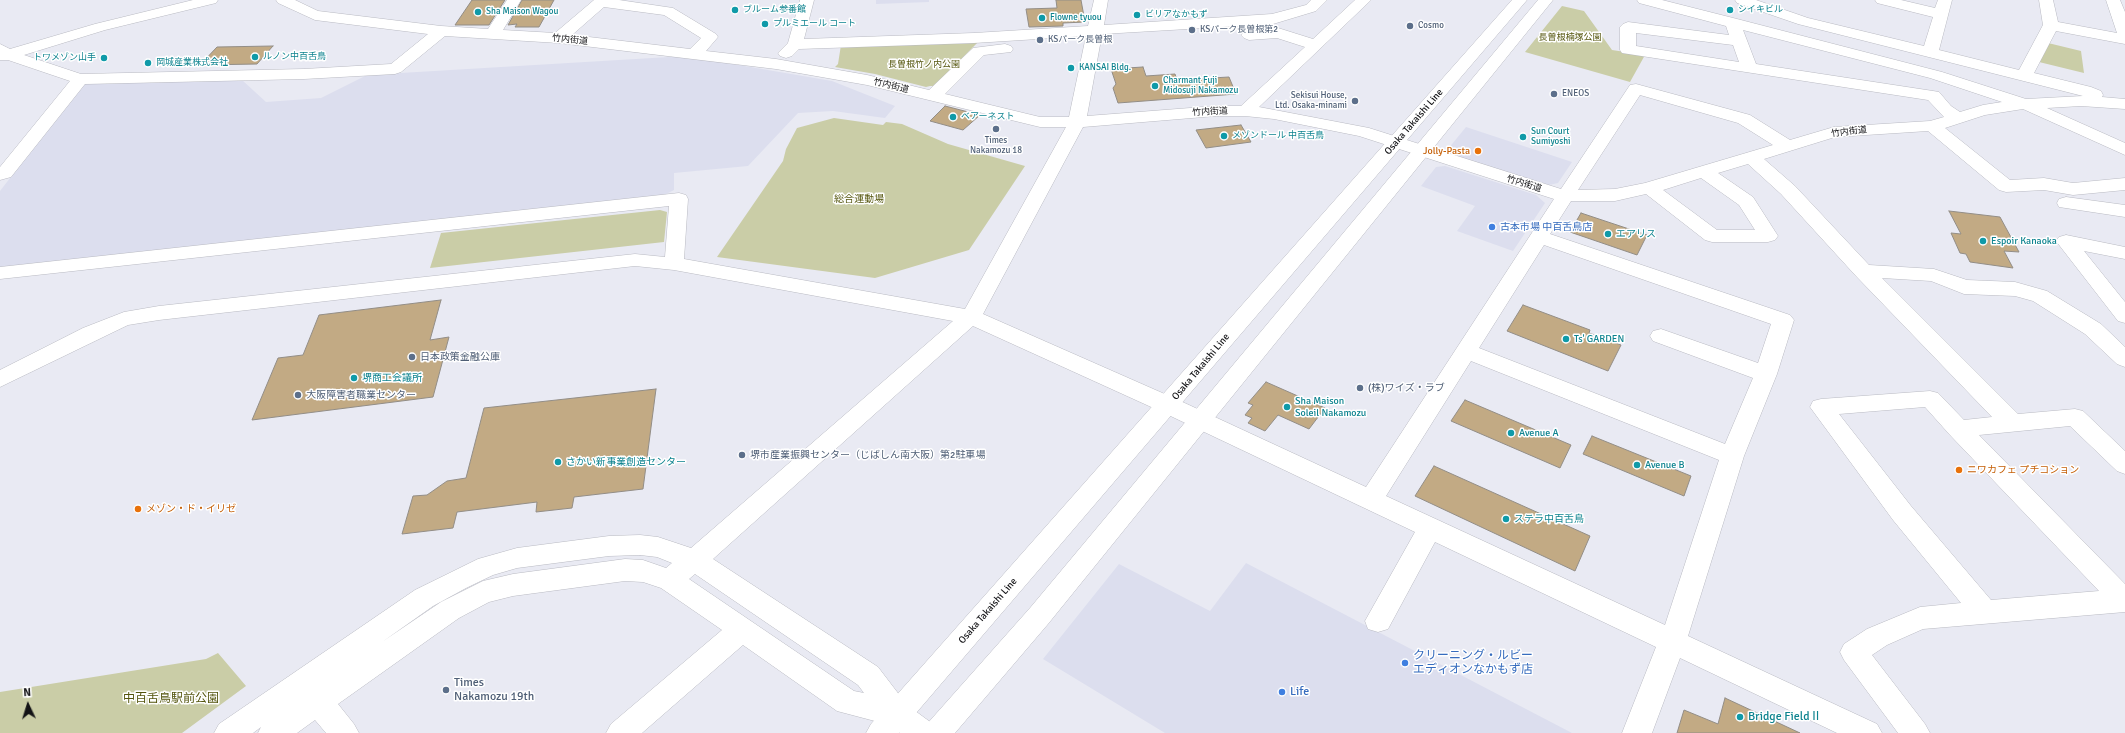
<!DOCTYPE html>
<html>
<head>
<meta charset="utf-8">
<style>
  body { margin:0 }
  #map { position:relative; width:2125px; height:733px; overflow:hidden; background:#e9eaf3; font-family:Signika,sans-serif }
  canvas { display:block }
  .north { position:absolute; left:8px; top:685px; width:40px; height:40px; -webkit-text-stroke:3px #fff; paint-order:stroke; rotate:356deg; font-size:11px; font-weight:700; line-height:16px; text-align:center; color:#131316 }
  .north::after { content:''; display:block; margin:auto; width:14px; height:18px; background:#131316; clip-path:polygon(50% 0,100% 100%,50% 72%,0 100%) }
</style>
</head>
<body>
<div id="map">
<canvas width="2125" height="733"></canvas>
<div class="north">N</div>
</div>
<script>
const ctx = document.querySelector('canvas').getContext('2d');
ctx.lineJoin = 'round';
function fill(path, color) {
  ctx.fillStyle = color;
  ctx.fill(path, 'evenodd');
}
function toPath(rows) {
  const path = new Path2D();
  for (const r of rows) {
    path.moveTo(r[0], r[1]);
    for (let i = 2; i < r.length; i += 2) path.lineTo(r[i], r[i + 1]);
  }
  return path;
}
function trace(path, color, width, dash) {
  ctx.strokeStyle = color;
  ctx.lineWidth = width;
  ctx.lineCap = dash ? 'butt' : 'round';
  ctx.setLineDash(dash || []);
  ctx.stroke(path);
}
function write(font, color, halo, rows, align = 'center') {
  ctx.font = font + ' Signika,"Noto Sans JP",sans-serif';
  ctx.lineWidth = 3;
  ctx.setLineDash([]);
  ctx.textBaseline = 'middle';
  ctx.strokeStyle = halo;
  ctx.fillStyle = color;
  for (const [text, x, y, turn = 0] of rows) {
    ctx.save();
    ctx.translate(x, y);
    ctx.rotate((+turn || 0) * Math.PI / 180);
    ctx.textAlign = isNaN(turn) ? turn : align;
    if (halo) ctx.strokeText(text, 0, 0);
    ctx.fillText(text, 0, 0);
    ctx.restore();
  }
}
const built = toPath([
  [876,0,929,0,929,2,876,4],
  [686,56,832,81,895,106,885,118,833,111,798,113,748,166,674,173,674,190,660,197,0,267,0,191,83,84,242,80,266,102,321,98,367,75],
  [1466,127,1572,162,1558,183,1549,185,1452,155,1448,149],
  [1445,166,1536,195,1545,203,1513,251,1457,231,1475,206,1421,186,1436,167],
  [1246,563,1572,733,1165,733,1043,659,1119,564,1210,611]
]);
const green = toPath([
  [1562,6,1584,11,1612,50,1645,55,1630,82,1525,52],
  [979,41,935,86,930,86,926,87,875,74,835,67,838,64,841,45],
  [2048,43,2081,51,2084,73,2039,62],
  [834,118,883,125,886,122,902,124,948,144,1025,166,969,250,875,278,717,257,783,161,786,149,797,128],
  [660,210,667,212,664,242,430,268,441,233],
  [218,653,246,686,182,733,0,733,0,692,206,659]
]);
const building = toPath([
  [472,0,505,0,489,25,455,25,472,0],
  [522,0,554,0,539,27,515,27,517,24,508,25,522,0],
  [1056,0,1081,0,1085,22,1063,23,1063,26,1029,27,1026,9,1057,8,1056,0],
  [273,46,257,64,200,65,217,47,273,46],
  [1143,67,1146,76,1175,74,1177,80,1229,77,1236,94,1118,103,1113,88,1116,84,1111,69,1143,67],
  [945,106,980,115,963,130,930,121,945,106],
  [1241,125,1251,142,1206,148,1196,130,1241,125],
  [1949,211,2000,217,2019,252,2004,251,2013,268,1970,262,1966,254,1960,253,1951,233,1961,234,1949,211],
  [1581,213,1647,235,1637,255,1570,232,1581,213],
  [441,300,430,340,449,337,433,397,252,420,278,358,303,355,319,315,441,300],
  [1523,305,1590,330,1589,333,1621,345,1608,371,1507,331,1523,305],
  [1266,382,1325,408,1309,429,1278,415,1265,431,1248,423,1252,418,1245,415,1253,405,1248,403,1266,382],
  [656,389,643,489,574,497,572,508,536,512,537,502,457,512,453,528,402,534,413,496,427,495,447,481,466,478,484,408,656,389],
  [1465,400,1571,445,1560,468,1451,421,1465,400],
  [1592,436,1691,476,1684,496,1583,454,1592,436],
  [1434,466,1590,536,1575,571,1415,496,1434,466],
  [1725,698,1800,733,1677,733,1684,710,1718,724,1725,698]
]);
const minor = toPath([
  [193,0,218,0,216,3,105,30,24,55,81,74,304,69,391,64,428,34,315,20,278,3,276,0,295,0,318,11,441,26,488,29,507,0,521,0,503,30,555,33,594,0,619,0,673,8,716,34,718,37,706,51,776,59,867,75,929,90,973,48,1005,44,1011,46,1013,49,1011,52,984,55,945,94,1040,117,1069,117,1086,36,974,43,799,49,792,56,786,58,780,56,778,53,788,43,800,0,814,0,804,39,974,33,1088,26,1094,0,1108,0,1104,25,1272,14,1306,5,1311,0,1327,0,1316,11,1273,24,1102,34,1087,116,1216,106,1241,106,1305,47,1277,38,1249,40,1244,38,1241,35,1244,32,1278,28,1313,39,1355,0,1371,0,1259,107,1369,128,1561,189,1630,85,1636,84,1750,115,1790,140,1834,127,1930,121,1944,117,1928,100,1622,53,1620,50,1620,27,1623,24,1628,22,1729,35,1726,26,1639,3,1637,0,1662,0,1737,19,1942,72,2026,99,2083,96,1798,24,1737,3,1735,0,1756,0,1808,18,1924,46,1933,17,1877,3,1875,0,1901,0,1935,8,1938,0,1952,0,1939,50,2019,70,2043,25,2039,0,2053,0,2058,22,2117,33,2106,0,2120,0,2125,12,2125,44,2056,31,2034,73,2091,87,2101,91,2103,95,2102,97,2125,99,2125,109,2081,106,2047,108,2125,143,2125,155,2023,109,1985,115,1945,128,2010,180,2044,178,2073,183,2125,178,2125,190,2073,195,2044,190,2006,192,1999,190,1928,131,1835,137,1764,159,1795,186,1869,265,1934,269,1967,280,2015,282,2047,291,2101,324,2125,347,2125,367,2117,364,2085,334,2033,301,2015,296,1964,294,1931,281,1882,278,2018,414,2075,409,2083,411,2125,451,2125,474,2117,471,2070,426,1979,435,2125,584,2125,612,1923,629,1887,645,1872,655,1925,724,1930,733,1898,733,1844,660,1840,652,1844,644,1867,629,1920,607,1961,603,1893,520,1810,407,1813,401,1821,399,1930,391,1938,393,1964,420,1992,417,1856,276,1781,194,1748,164,1718,173,1753,197,1778,236,1775,240,1768,242,1712,242,1705,240,1646,194,1615,201,1571,201,1550,234,1790,315,1794,320,1777,374,1744,456,1688,636,1877,724,1882,733,1837,733,1680,658,1652,733,1622,733,1656,647,1435,542,1388,629,1378,632,1368,629,1365,621,1415,532,1160,411,973,326,713,559,878,667,907,705,933,724,938,733,900,733,890,725,837,711,743,645,642,733,606,733,611,724,722,630,661,588,643,582,625,581,513,596,489,602,459,618,338,704,354,724,359,733,326,733,315,720,297,733,258,733,261,727,253,733,214,733,219,724,415,590,478,559,517,548,609,536,640,535,658,537,691,548,953,321,674,270,635,266,159,320,128,325,0,387,0,370,83,328,124,312,159,306,635,254,665,257,669,206,0,279,0,267,679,193,686,195,688,199,684,259,965,309,1066,127,1040,127,867,85,776,69,559,43,445,36,401,72,395,74,304,79,85,84,11,177,0,180,0,167,70,81,8,60,0,60,0,44,10,49,95,24,193,0],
  [604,7,664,15,701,38,690,49,572,35,604,7],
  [1743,30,1930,78,2002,102,1983,105,1960,112,1951,106,1939,92,1933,91,1756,64,1743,30],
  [1636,33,1733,45,1739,62,1636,46,1636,33],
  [1640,95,1738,123,1773,145,1645,183,1615,189,1578,190,1640,95],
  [1216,116,1245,116,1274,119,1359,136,1554,199,1366,487,1176,399,983,314,1083,127,1216,116],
  [1701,178,1739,205,1755,230,1717,230,1663,190,1701,178],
  [1544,245,1771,324,1758,363,1661,329,1653,331,1650,336,1653,341,1753,378,1725,444,1479,348,1544,245],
  [1471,361,1719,460,1665,625,1386,496,1471,361],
  [1925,407,1950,435,2099,591,1991,600,1911,506,1839,414,1925,407],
  [640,555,657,557,672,563,666,568,643,560,625,559,513,574,483,581,441,602,382,642,433,606,466,588,493,575,517,568,609,556,640,555],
  [695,574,858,685,864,693,854,691,689,579,695,574],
  [2066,197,2125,205,2125,217,2059,207,2057,203,2059,199,2066,197],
  [2066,235,2125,247,2125,259,2084,251,2125,302,2125,323,2118,321,2056,241,2059,237,2066,235]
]);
const major = toPath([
  [1512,0,1527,0,899,733,866,733,871,724,1512,0],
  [1538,0,1553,0,1048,624,955,733,922,733,927,724,1030,608,1538,0]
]);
const markers = [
  [735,10,4,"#0f9aa8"],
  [1730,10,4,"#0f9aa8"],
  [478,12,4,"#0f9aa8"],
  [1137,15,4,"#0f9aa8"],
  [1042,18,4,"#0f9aa8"],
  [765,24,4,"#0f9aa8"],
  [1410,26,4,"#5c6f8a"],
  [1192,30,4,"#5c6f8a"],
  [1040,40,4,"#5c6f8a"],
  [255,57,4,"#0f9aa8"],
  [104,58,4,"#0f9aa8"],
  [148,63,4,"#0f9aa8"],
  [1071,68,4,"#0f9aa8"],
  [1155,86,4,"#0f9aa8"],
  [1554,94,4,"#5c6f8a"],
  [1355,101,4,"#5c6f8a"],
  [953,117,4,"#0f9aa8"],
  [996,129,4,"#5c6f8a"],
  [1224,136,4,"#0f9aa8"],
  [1523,137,4,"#0f9aa8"],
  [1478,151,4,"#e8710a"],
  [1492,227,4,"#3f7fe0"],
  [1608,234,4,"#0f9aa8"],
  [1983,241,4,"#0f9aa8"],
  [1566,339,4,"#0f9aa8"],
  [412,357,4,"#5c6f8a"],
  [354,378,4,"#0f9aa8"],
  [1360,388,4,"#5c6f8a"],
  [298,395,4,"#5c6f8a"],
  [1287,407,4,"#0f9aa8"],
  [1511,433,4,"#0f9aa8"],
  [742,455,4,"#5c6f8a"],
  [558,462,4,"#0f9aa8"],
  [1637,465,4,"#0f9aa8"],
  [1959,470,4,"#e8710a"],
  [138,509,4,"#e8710a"],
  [1506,519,4,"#0f9aa8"],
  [1405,663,4,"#3f7fe0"],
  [446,690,4,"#5c6f8a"],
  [1282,692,4,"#3f7fe0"],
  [1740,717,4,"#0f9aa8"]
];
const farCulturenames = [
  ["ブルーム参番館",743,10],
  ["シイキビル",1738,10],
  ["Sha Maison Wagou",486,12],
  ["ビリアなかもず",1145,15],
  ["Flowne tyuou",1050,18],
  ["プルミエール コート",773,24],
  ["ルノン中百舌鳥",263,57],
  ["トワメゾン山手",96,58,"right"],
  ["岡城産業株式会社",156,63],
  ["KANSAI Bldg.",1079,68],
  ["Charmant Fuji",1163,81],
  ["Midosuji Nakamozu",1163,91],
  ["ベアーネスト",961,117],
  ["Sun Court",1531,132],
  ["Sumiyoshi",1531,142],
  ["メゾンドール 中百舌鳥",1232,136]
];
const farServicenames = [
  ["Cosmo",1418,26],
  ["KSパーク長曽根第2",1200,30],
  ["KSパーク長曽根",1048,40],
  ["ENEOS",1562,94],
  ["Sekisui House,",1347,96,"right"],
  ["Ltd. Osaka-minami",1347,106,"right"],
  ["Times",996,141,"center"],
  ["Nakamozu 18",996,151,"center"]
];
const farParknames = [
  ["長曽根楠塚公園",1570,38],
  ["長曽根竹ノ内公園",924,65]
];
const farStreetnames = [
  ["竹内街道",570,40,6],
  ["竹内街道",891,86,14],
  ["竹内街道",1210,112,-3],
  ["竹内街道",1849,132,-7],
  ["竹内街道",1524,184,17]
];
const streetNames = [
  ["Osaka Takaishi Line",1414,122,-49],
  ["Osaka Takaishi Line",1201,367,-50],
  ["Osaka Takaishi Line",988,611,-49]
];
const foodNames = [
  ["Jolly-Pasta",1470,151,"right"],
  ["ニワカフェ プチコション",1967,470],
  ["メゾン・ド・イリゼ",146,509]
];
const parkNames = [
  ["総合運動場",859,199]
];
const shopNames = [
  ["古本市場 中百舌鳥店",1500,227]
];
const cultureNames = [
  ["エアリス",1616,234],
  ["Espoir Kanaoka",1991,241],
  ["Ts' GARDEN",1574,339],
  ["堺商工会議所",362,378],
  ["Sha Maison",1295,401],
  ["Soleil Nakamozu",1295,413],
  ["Avenue A",1519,433],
  ["さかい新事業創造センター",566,462],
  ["Avenue B",1645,465],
  ["ステラ中百舌鳥",1514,519]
];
const serviceNames = [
  ["日本政策金融公庫",420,357],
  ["(株)ワイズ・ラブ",1368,388],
  ["大阪障害者職業センター",306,395],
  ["堺市産業振興センター（じばしん南大阪）第2駐車場",750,455]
];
const nearShopnames = [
  ["クリーニング・ルビー",1413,656],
  ["エディオンなかもず店",1413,670],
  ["Life",1290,692]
];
const nearServicenames = [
  ["Times",454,683],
  ["Nakamozu 19th",454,697]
];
const nearParknames = [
  ["中百舌鳥駅前公園",171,699]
];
const nearCulturenames = [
  ["Bridge FieldⅡ",1748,717]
];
fill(built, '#dcdeee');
fill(green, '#cacda7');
fill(building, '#c2aa84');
trace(building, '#928d86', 1);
trace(minor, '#b9bac2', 1);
trace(major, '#b9bac2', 1);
fill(minor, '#fff');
fill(major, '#fff');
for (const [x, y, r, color] of markers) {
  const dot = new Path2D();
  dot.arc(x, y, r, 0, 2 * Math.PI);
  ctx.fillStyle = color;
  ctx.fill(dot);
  trace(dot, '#fff', 1.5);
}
write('9px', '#0d838f', '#fff', farCulturenames, 'left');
write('9px', '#4e5e75', '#fff', farServicenames, 'left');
write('9px', '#54550d', '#fff', farParknames);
write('9px', '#131316', '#fff', farStreetnames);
write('10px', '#131316', '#fff', streetNames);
write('10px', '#c56008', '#fff', foodNames, 'left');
write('10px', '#54550d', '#fff', parkNames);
write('10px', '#366cbe', '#fff', shopNames, 'left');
write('10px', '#0d838f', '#fff', cultureNames, 'left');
write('10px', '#4e5e75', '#fff', serviceNames, 'left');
write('12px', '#366cbe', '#fff', nearShopnames, 'left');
write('12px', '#4e5e75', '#fff', nearServicenames, 'left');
write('12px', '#54550d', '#fff', nearParknames);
write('12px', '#0d838f', '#fff', nearCulturenames, 'left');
</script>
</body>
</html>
